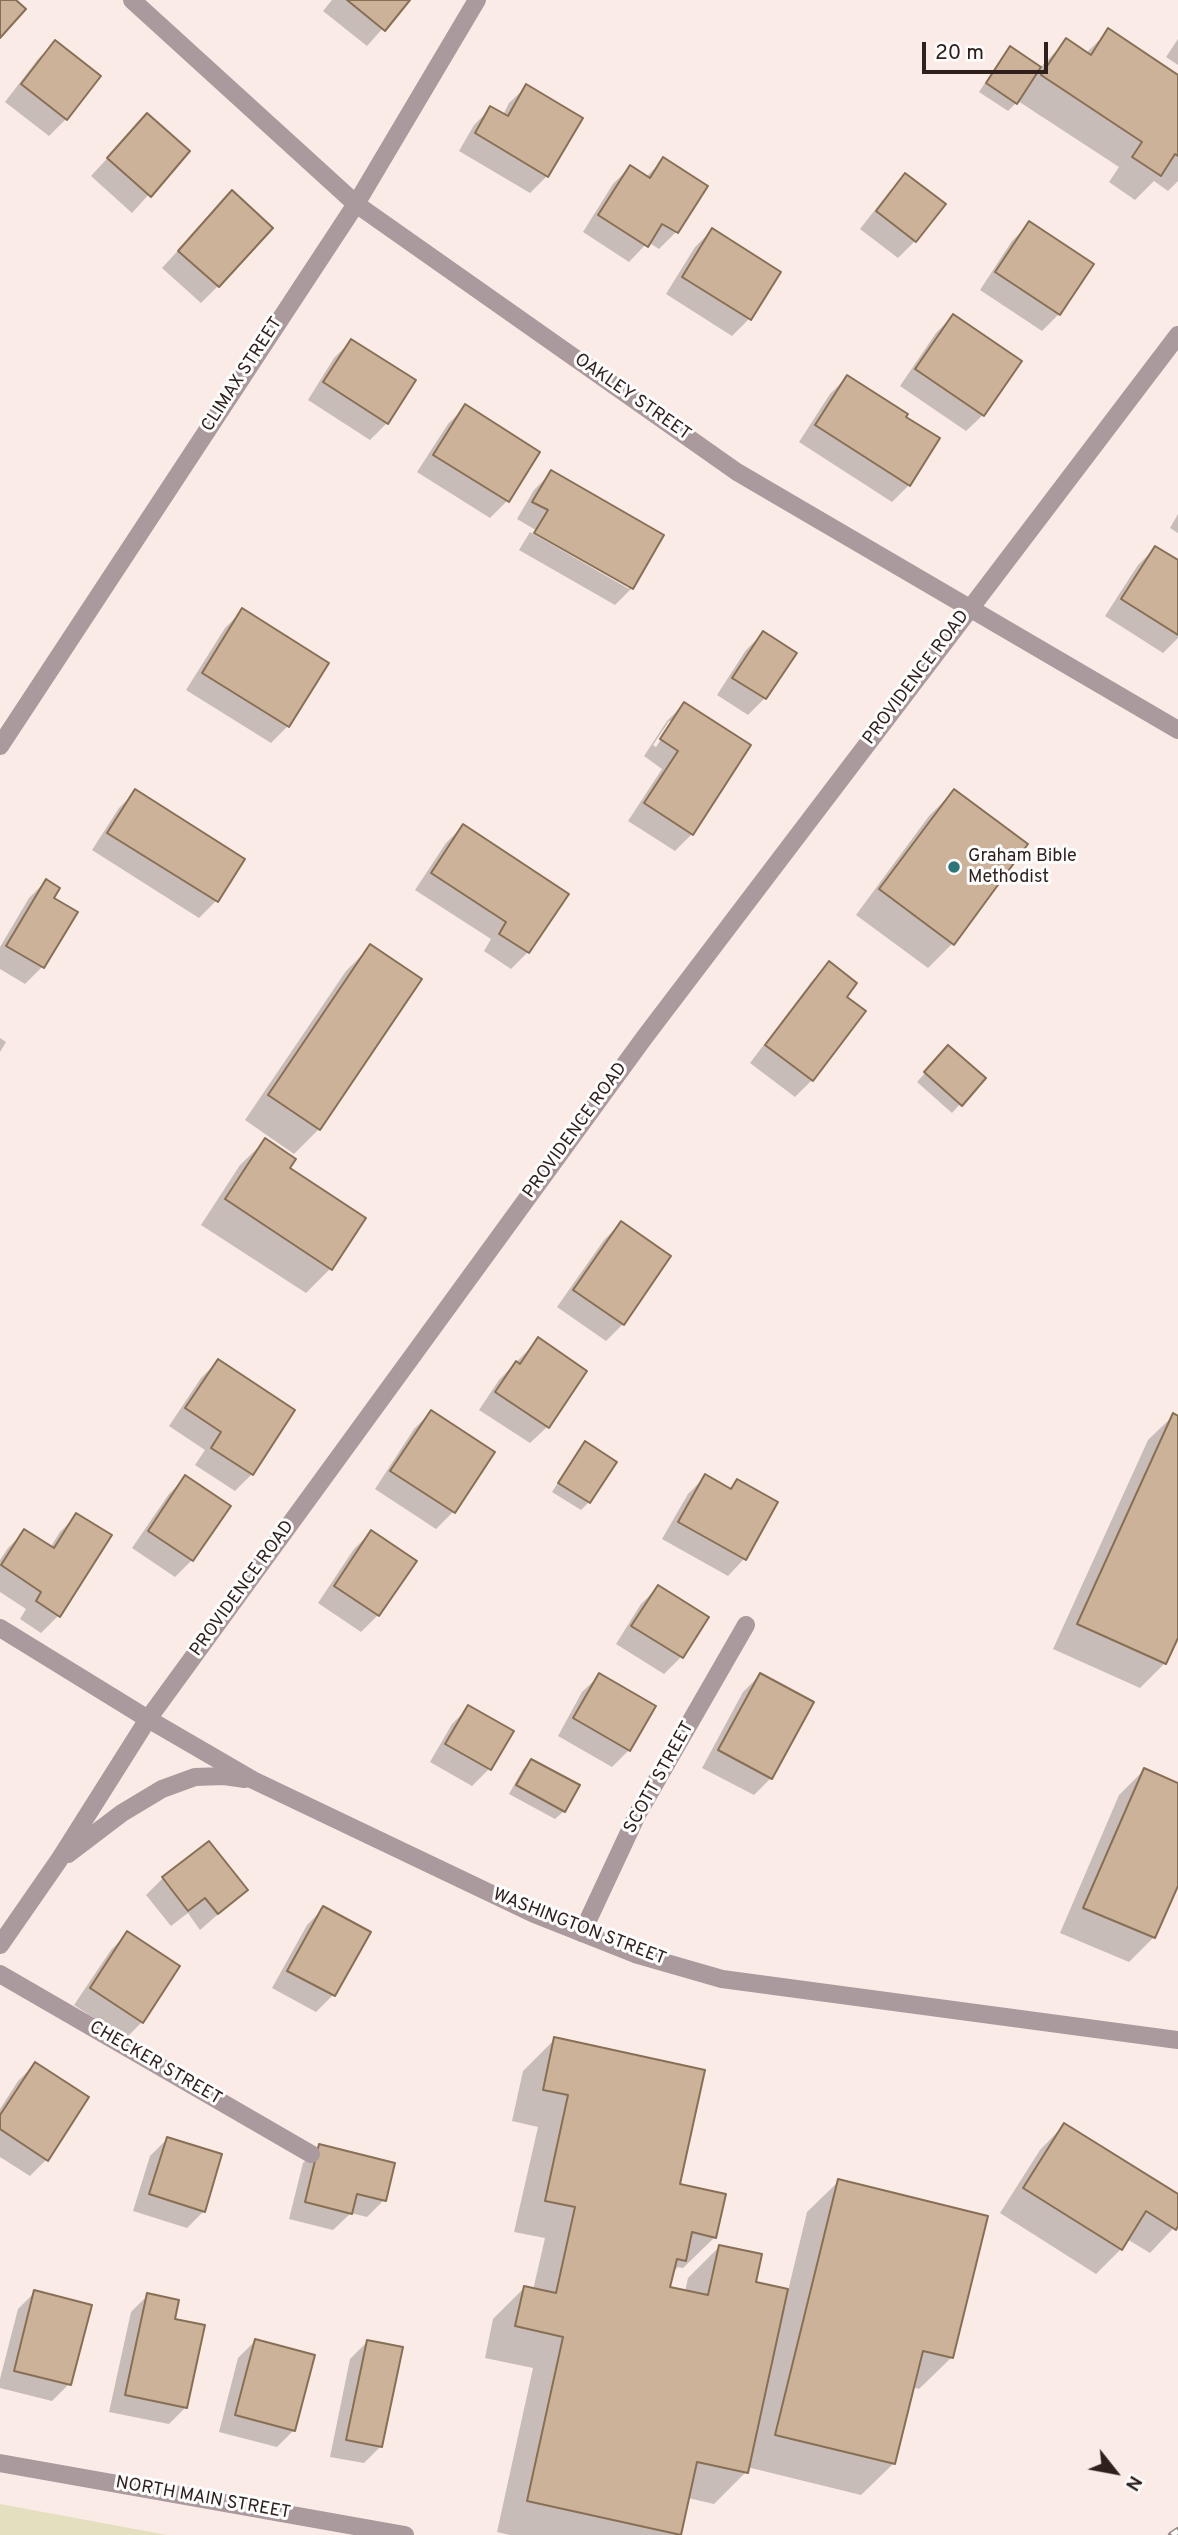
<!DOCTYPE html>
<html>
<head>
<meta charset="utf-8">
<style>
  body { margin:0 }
  #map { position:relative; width:1178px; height:2535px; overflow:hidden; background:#fbebe6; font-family:Overpass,sans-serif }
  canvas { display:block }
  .north { position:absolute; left:1080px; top:2437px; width:70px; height:70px; -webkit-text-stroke:5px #fcfcfc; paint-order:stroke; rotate:121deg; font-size:19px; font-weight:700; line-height:28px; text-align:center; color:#2f201d }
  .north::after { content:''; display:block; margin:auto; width:24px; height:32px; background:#2f201d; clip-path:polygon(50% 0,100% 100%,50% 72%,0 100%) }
  .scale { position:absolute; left:922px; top:42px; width:126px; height:32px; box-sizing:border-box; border:4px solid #2f201d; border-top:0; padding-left:9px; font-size:21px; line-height:24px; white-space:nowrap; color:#2f201d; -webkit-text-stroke:5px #fcfcfc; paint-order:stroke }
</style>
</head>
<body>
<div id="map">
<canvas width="1178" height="2535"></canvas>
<div class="north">N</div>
<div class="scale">20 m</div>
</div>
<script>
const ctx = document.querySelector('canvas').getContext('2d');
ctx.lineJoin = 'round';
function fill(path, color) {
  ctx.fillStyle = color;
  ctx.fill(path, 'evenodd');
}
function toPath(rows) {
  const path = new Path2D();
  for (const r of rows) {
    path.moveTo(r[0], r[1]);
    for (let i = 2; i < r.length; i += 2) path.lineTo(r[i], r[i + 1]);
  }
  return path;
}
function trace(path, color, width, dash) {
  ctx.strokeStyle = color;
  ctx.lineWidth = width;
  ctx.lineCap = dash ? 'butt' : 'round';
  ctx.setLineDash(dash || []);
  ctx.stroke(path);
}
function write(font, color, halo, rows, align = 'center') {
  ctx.font = font + ' Overpass,sans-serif';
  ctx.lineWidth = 6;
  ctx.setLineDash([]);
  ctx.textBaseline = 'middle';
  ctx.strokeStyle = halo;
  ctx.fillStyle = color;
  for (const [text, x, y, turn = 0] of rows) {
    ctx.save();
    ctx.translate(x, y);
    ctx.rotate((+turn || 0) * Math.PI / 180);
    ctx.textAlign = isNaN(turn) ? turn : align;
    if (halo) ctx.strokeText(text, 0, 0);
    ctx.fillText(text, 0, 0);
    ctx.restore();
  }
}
const green = toPath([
  [0,2504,167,2535,0,2535]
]);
const shadow = toPath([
  [332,0,408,0,367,46,323,11],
  [1109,31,1178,77,1178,181,1168,191,1154,181,1135,200,1109,182,1119,167,1018,101,1008,111,979,92,1002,57,1010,49,1040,68,1066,41,1085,54],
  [1178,39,1178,65,1166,57],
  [55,42,66,119,49,136,5,102,38,59],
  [526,87,547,176,530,193,459,151,474,125,491,108,503,115,509,103],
  [147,115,188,151,132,213,91,176],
  [663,160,676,232,659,249,648,242,629,262,583,232,613,184,630,167,646,177],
  [905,175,915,241,898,258,860,229,889,192],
  [215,210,218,286,201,303,162,268],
  [1029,224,1091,265,1059,314,1042,331,980,290,1012,241],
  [712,230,778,272,749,319,732,336,666,294,695,247],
  [953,316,983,415,966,431,900,386,936,333],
  [351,341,387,423,370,440,308,400,334,358],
  [847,377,909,485,892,502,799,442,830,394],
  [465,407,538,453,507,501,490,518,417,472,448,424],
  [551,473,661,536,632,588,615,605,519,550,530,532,629,589,629,585,517,519,534,490],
  [1178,514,1178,533,1170,528],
  [1155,548,1178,562,1178,638,1163,653,1105,616,1138,565],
  [242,611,288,726,271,743,186,690,225,628],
  [763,633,765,698,748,715,717,695,746,650],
  [684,704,692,834,675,851,628,821,662,769,644,756,667,721],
  [669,721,673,721,656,747,653,745],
  [136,791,242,859,216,901,199,918,92,850,119,808],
  [954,791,952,944,928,968,856,915,929,816],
  [463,826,566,894,528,952,511,969,484,951,491,939,415,890,446,843],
  [46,881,52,899,75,913,42,967,25,984,0,969,0,947,29,898],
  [371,946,319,1129,294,1154,245,1120,346,971],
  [829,964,844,997,812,1080,795,1097,750,1063,812,981],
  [0,1038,6,1042,0,1052],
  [940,1056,983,1078,952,1113,917,1082],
  [265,1141,288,1168,330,1269,306,1293,201,1225,240,1165],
  [621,1223,623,1324,606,1341,557,1307,604,1240],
  [538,1340,547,1427,530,1443,479,1410,499,1380],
  [218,1361,293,1411,252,1474,235,1491,195,1465,205,1450,169,1426,201,1378],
  [431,1412,493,1452,453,1512,436,1529,375,1489,414,1429],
  [1173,1416,1178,1418,1178,1634,1165,1663,1140,1688,1053,1649,1148,1440],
  [586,1443,589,1502,581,1510,552,1492,577,1452],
  [186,1477,192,1560,175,1577,132,1548,169,1494],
  [705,1477,729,1490,737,1481,744,1559,728,1576,662,1539,688,1494],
  [77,1515,109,1536,58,1616,41,1633,20,1619,26,1609,0,1592,0,1560,8,1548,25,1531,50,1548,60,1532],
  [371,1532,378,1615,361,1632,318,1603,354,1549],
  [658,1587,707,1617,681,1657,664,1674,616,1644,641,1604],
  [760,1675,812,1703,771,1778,754,1795,702,1768,743,1692],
  [599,1676,629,1750,612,1767,558,1736,582,1692],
  [469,1707,511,1732,489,1769,472,1786,430,1762,452,1724],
  [531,1761,577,1786,564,1811,555,1819,509,1794,523,1769],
  [1144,1770,1178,1785,1178,1881,1154,1937,1129,1962,1060,1933,1119,1795],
  [163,1878,246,1890,200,1930,188,1913,171,1926,146,1895],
  [324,1908,369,1932,333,1995,316,2012,272,1988,307,1925],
  [128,1933,142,2022,125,2039,74,2005,111,1950],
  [555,2039,678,2185,715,2237,683,2268,678,2267,672,2273,668,2289,685,2292,688,2278,720,2246,754,2284,788,2291,807,2212,839,2181,986,2217,951,2358,919,2389,912,2387,893,2464,861,2495,747,2467,746,2472,714,2504,688,2498,679,2535,510,2535,497,2532,533,2368,485,2358,493,2319,524,2288,533,2290,545,2238,514,2232,538,2127,512,2121,523,2071],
  [35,2064,47,2159,30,2176,0,2157,0,2109,18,2081],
  [1064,2125,1178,2196,1178,2223,1150,2253,1127,2239,1121,2249,1096,2274,1000,2213,1040,2150],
  [167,2139,204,2211,187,2228,133,2211,150,2156],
  [320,2146,384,2200,367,2217,351,2213,333,2230,289,2219,303,2163],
  [35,2292,69,2384,52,2401,0,2388,0,2379,18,2309],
  [148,2295,173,2320,186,2407,169,2424,109,2412,131,2312],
  [255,2341,294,2430,277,2447,219,2432,238,2358],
  [367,2342,381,2446,364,2463,330,2457,350,2359]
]);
const building = toPath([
  [0,0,16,0,26,9,0,38,0,0],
  [347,0,410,0,385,31,347,0],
  [1108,28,1178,75,1178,156,1175,154,1161,176,1132,157,1142,142,1041,75,1066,38,1091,55,1108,28],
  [55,40,101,76,67,120,21,84,55,40],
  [1010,46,1041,67,1017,104,986,83,1010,46],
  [526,84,583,118,548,177,475,133,490,106,508,116,526,84],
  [147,113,190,151,151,197,107,158,147,113],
  [663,157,708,186,678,233,662,224,648,247,598,215,630,165,650,178,663,157],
  [905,173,946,204,916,242,876,211,905,173],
  [232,190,273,228,219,287,178,251,232,190],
  [1029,221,1094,264,1060,315,995,272,1029,221],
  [712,228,781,272,751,320,682,277,712,228],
  [953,314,1022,361,984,416,915,369,953,314],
  [351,339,416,380,388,424,323,382,351,339],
  [847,375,908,414,906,417,940,438,910,486,815,425,847,375],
  [465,404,540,452,509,502,433,455,465,404],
  [551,470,664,535,633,589,534,533,548,510,532,502,551,470],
  [1155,546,1178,560,1178,635,1121,599,1155,546],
  [242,608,329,663,289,727,202,673,242,608],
  [763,631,797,653,766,699,732,678,763,631],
  [684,702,751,745,693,835,644,803,678,751,660,739,684,702],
  [135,789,245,859,218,902,107,833,135,789],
  [954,789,1028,844,954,945,879,889,954,789],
  [463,824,569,894,529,953,499,934,506,922,431,873,463,824],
  [46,879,60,888,54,898,78,912,44,968,6,946,46,879],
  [370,944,422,979,320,1130,268,1095,370,944],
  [829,961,857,983,847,997,866,1011,813,1081,765,1045,829,961],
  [948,1045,986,1078,962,1106,924,1072,948,1045],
  [265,1138,296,1159,290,1168,366,1218,332,1270,225,1199,265,1138],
  [621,1221,671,1256,624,1325,573,1290,621,1221],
  [538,1337,587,1371,549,1428,495,1392,516,1361,520,1364,538,1337],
  [218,1359,295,1410,253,1475,211,1448,221,1432,185,1408,218,1359],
  [431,1410,495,1452,455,1513,390,1471,431,1410],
  [1173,1413,1178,1416,1178,1638,1166,1664,1077,1624,1173,1413],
  [585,1441,617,1462,590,1503,558,1483,585,1441],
  [705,1474,731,1489,737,1479,778,1502,746,1560,678,1522,705,1474],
  [185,1475,231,1506,193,1561,148,1531,185,1475],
  [76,1513,112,1535,60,1617,36,1601,41,1592,1,1565,24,1529,54,1548,76,1513],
  [371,1530,417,1561,379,1616,334,1586,371,1530],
  [658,1585,709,1617,683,1658,631,1626,658,1585],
  [599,1673,656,1706,630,1751,573,1718,599,1673],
  [760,1673,814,1702,772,1779,718,1750,760,1673],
  [468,1705,514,1731,491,1770,445,1744,468,1705],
  [531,1759,580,1785,565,1812,516,1785,531,1759],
  [1144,1768,1178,1783,1178,1886,1155,1938,1083,1908,1144,1768],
  [209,1841,248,1890,218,1914,205,1898,188,1911,162,1877,209,1841],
  [323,1906,371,1932,335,1996,287,1971,323,1906],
  [127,1931,180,1966,143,2023,90,1988,127,1931],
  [554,2037,705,2070,680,2184,726,2194,716,2238,692,2232,686,2261,677,2259,670,2287,708,2295,719,2245,762,2254,756,2282,788,2289,748,2473,697,2462,681,2535,527,2501,563,2337,515,2326,524,2286,556,2293,575,2207,545,2201,568,2095,543,2090,554,2037],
  [35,2062,89,2097,48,2161,0,2129,0,2115,35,2062],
  [1064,2123,1178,2194,1178,2226,1176,2230,1146,2211,1122,2250,1023,2188,1064,2123],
  [167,2137,222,2154,205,2212,149,2194,167,2137],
  [319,2144,395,2163,386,2201,357,2194,352,2214,305,2202,319,2144],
  [838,2179,988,2216,953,2358,923,2351,895,2464,775,2435,838,2179],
  [34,2290,92,2305,71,2385,14,2371,34,2290],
  [147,2293,179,2300,175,2319,205,2325,187,2408,125,2395,147,2293],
  [255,2339,315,2355,295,2431,235,2415,255,2339],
  [367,2340,403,2347,382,2447,346,2440,367,2340]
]);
const minor = toPath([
  [132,0,356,204,737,472,1178,730],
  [0,746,356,204,477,0],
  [0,1628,148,1719,253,1780,534,1914,635,1954,722,1979,1178,2040],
  [68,1854,122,1813,162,1789,195,1777,224,1776,245,1779],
  [582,1933,638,1813,746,1625],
  [0,1945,59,1860,148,1719,644,1038,1178,335],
  [0,1974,311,2154],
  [0,2463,405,2535]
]);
const rail = toPath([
  [1172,2535,1178,2531]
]);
const markers = [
  [954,867,7,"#2c7679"]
];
const streetNames = [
  ["CLIMAX STREET",243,375,-57],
  ["OAKLEY STREET",632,398,35],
  ["PROVIDENCE ROAD",917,678,-53],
  ["PROVIDENCE ROAD",576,1131,-54],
  ["PROVIDENCE ROAD",243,1589,-54],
  ["SCOTT STREET",660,1778,-61],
  ["WASHINGTON STREET",579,1928,21],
  ["CHECKER STREET",155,2064,30],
  ["NORTH MAIN STREET",203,2499,10]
];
const poiNames = [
  ["Graham Bible",968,857],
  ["Methodist",968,878]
];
fill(green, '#e4dfbf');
fill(shadow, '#0003');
fill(building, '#cbb298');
trace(building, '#876f56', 2);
trace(minor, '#aa999d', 18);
trace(rail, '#9a8a86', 8);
trace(rail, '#fcfcfc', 5, [16]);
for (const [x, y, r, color] of markers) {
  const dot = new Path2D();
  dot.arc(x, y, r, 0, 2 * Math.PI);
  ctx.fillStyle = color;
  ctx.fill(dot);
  trace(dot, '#fcfcfc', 2.5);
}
write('18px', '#2f201d', '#fcfcfc', streetNames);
write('18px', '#2f201d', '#fcfcfc', poiNames, 'left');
</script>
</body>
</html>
